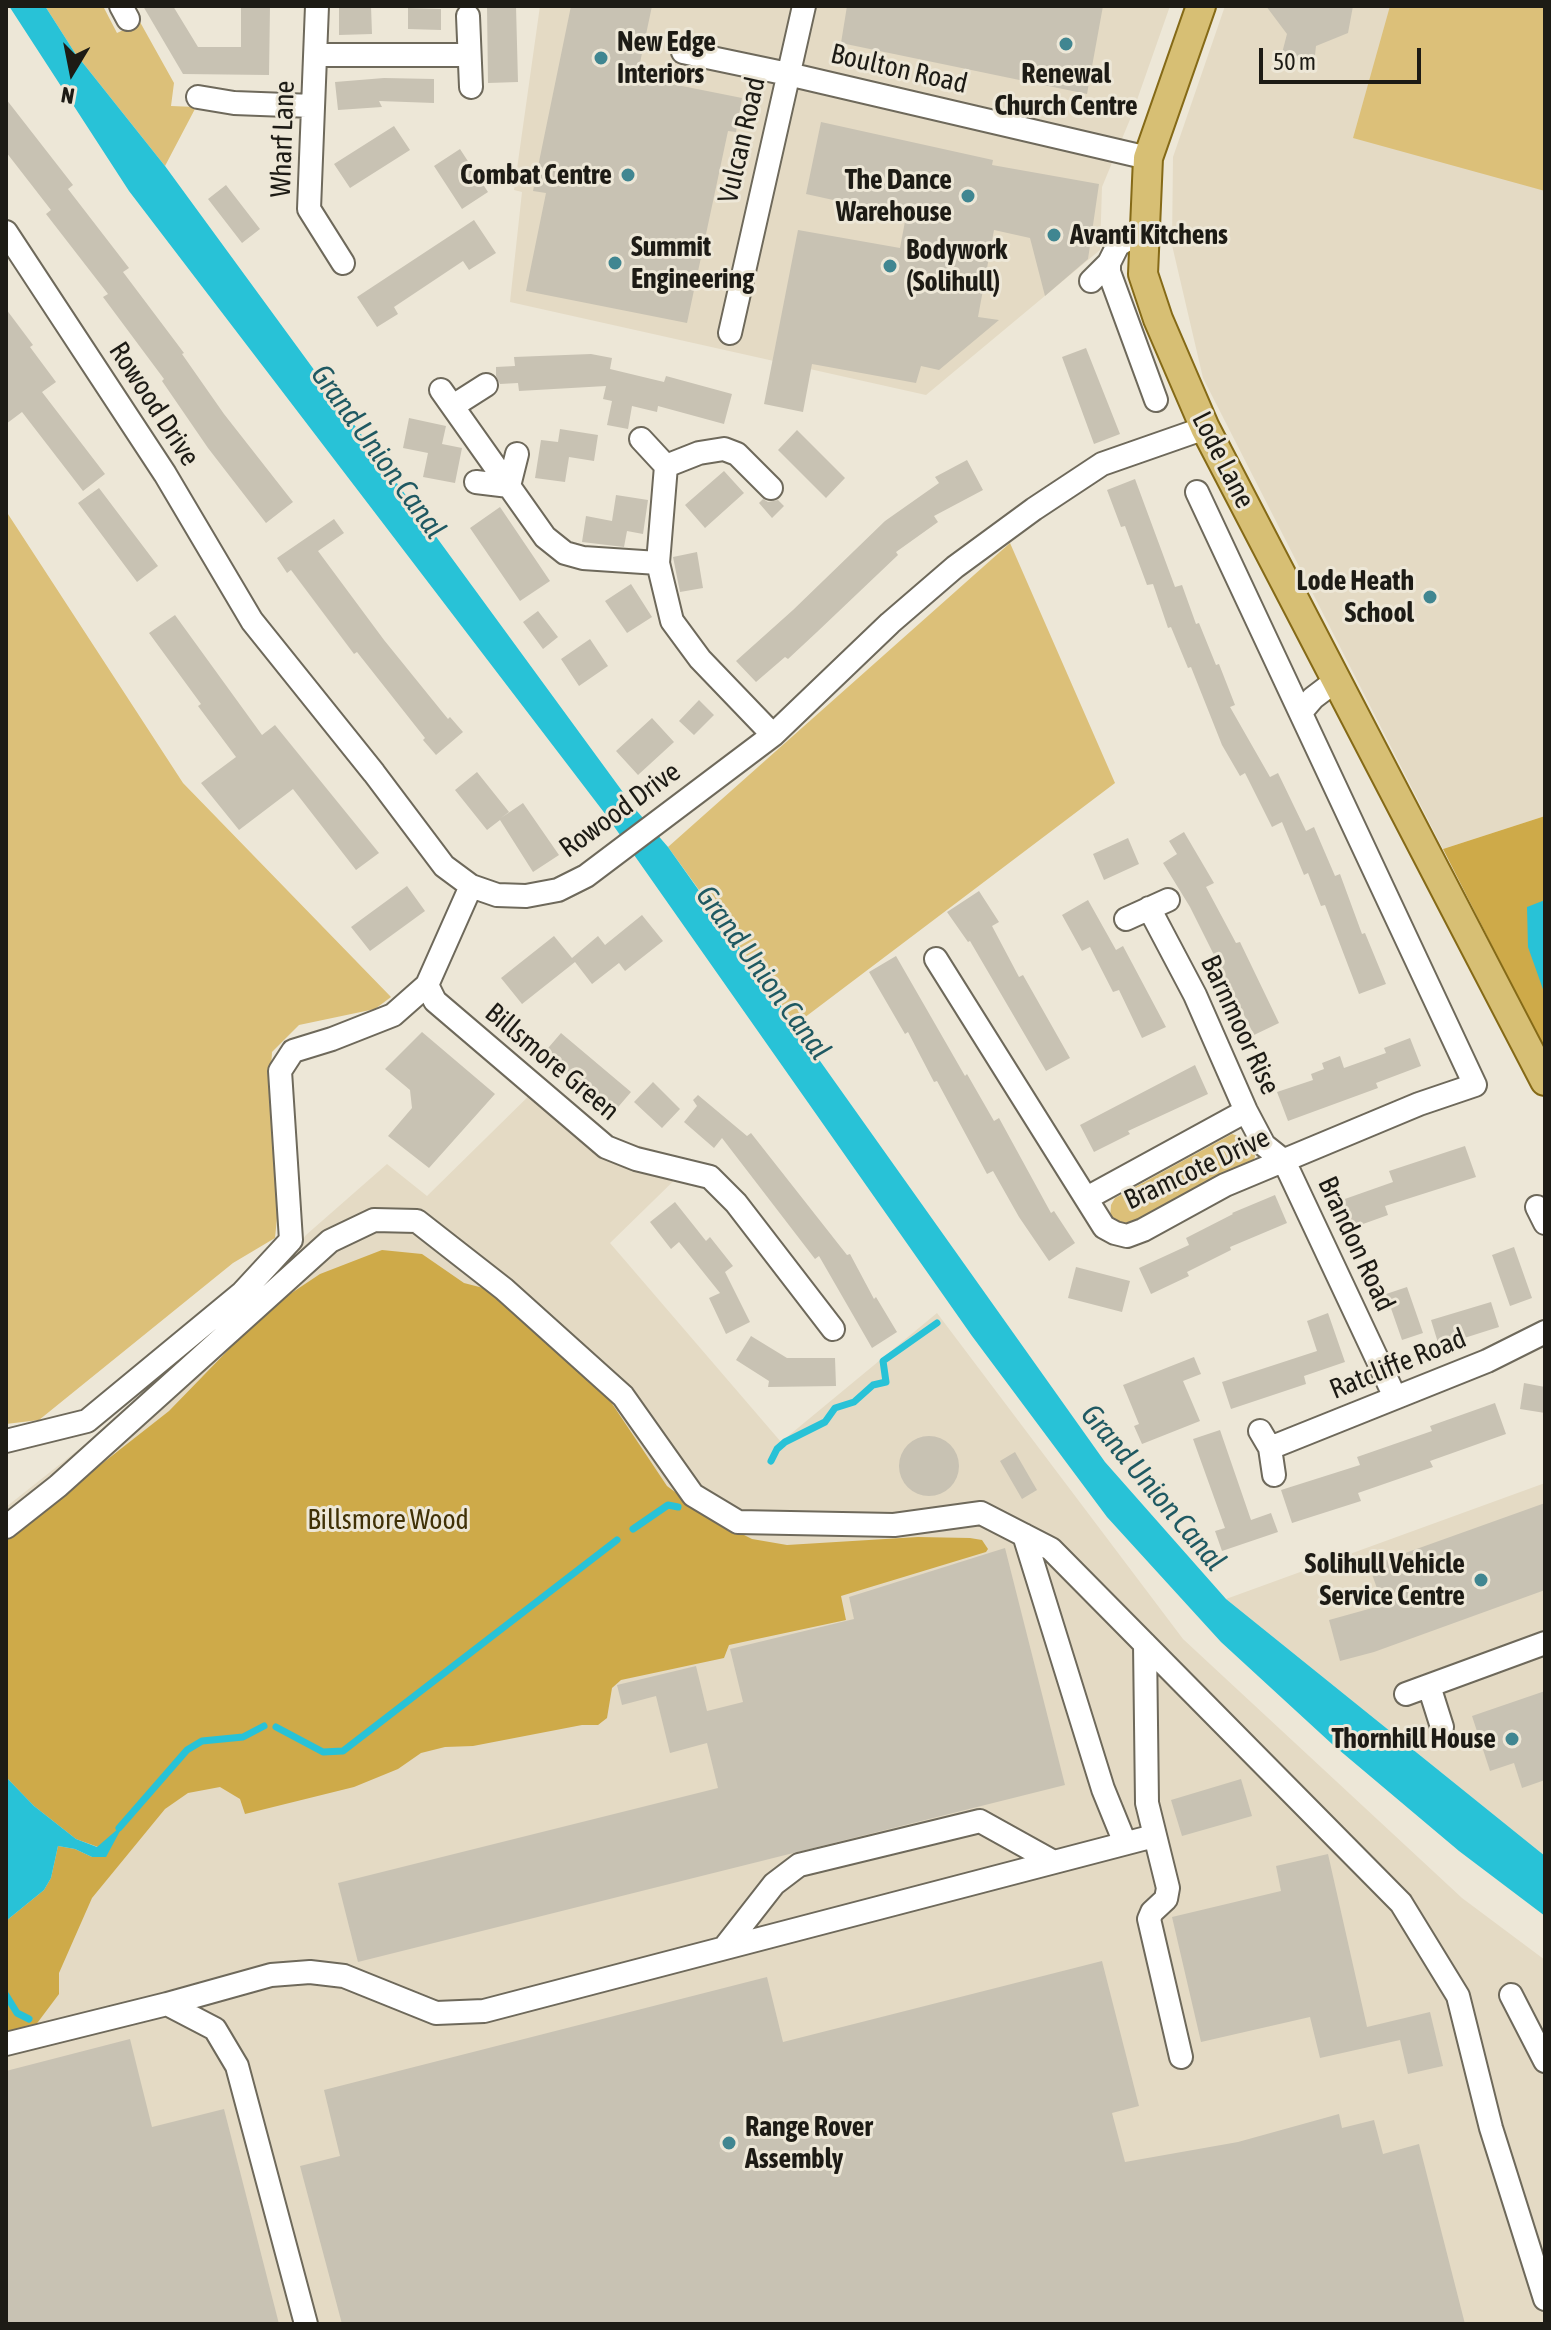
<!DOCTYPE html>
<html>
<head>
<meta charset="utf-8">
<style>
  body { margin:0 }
  #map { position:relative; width:1551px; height:2330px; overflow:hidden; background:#ede7d7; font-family:"Asap Condensed",sans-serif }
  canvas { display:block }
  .frame { position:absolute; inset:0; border:8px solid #1d1b15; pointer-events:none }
  .north { position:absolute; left:32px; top:32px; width:80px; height:80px; -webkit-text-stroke:6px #ede7d7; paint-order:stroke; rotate:190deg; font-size:22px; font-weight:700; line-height:32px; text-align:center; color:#1d1b15 }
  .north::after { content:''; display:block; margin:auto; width:28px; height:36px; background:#1d1b15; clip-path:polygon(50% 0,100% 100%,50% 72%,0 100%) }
  .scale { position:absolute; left:1259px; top:48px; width:162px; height:36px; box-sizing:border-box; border:4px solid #1d1b15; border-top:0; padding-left:10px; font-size:24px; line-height:28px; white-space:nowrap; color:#1d1b15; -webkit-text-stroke:6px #ede7d7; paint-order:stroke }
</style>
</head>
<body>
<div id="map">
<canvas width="1551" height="2330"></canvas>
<div class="frame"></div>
<div class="north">N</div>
<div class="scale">50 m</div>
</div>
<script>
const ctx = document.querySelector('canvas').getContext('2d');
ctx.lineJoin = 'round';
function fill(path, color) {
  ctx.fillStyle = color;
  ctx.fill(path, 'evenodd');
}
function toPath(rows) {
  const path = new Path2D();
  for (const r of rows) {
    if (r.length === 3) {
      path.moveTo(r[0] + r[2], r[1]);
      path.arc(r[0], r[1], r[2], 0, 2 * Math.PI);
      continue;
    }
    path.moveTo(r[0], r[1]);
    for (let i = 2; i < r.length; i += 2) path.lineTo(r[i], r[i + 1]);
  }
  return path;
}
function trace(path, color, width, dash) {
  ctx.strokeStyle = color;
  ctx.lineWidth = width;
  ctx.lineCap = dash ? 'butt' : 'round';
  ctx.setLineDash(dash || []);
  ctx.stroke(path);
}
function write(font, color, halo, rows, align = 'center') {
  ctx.font = font + ' "Asap Condensed",sans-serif';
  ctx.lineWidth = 6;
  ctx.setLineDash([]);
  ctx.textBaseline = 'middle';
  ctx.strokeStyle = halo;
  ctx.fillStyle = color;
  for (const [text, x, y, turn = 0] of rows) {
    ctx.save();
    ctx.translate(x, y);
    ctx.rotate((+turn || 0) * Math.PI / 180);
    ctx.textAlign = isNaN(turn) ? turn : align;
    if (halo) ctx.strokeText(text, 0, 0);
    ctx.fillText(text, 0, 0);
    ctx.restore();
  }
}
const built = toPath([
  [540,6,1170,6,1131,117,1102,187,1100,250,926,395,510,302,522,192,514,190],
  [1225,6,1545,6,1545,816,1443,849,1203,378,1172,245,1173,157],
  [546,1079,609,1137,694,1161,610,1243,781,1442,937,1313,1183,1639,1462,1898,1545,1960,1545,2324,6,2324,6,1507,102,1431,274,1279,306,1235,387,1164,427,1196],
  [1545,1483,1545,1856,1226,1599]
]);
const green = toPath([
  [45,6,103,6,117,33,140,22,174,83,171,106,196,107,165,166,75,53],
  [1390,6,1545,6,1545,191,1353,138],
  [6,511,183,783,391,997,375,1009,299,1025,272,1052,270,1088,279,1198,275,1238,233,1263,39,1420,6,1424],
  [1010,543,1115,783,796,1024,668,847],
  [1232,1134,1244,1138,1254,1148,1255,1157,1249,1168,1132,1227,1120,1225,1110,1219,1111,1205,1115,1198]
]);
const forest = toPath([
  [1545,816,1545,1050,1443,849],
  [382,1250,422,1254,464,1283,487,1289,609,1399,667,1486,710,1518,752,1539,787,1545,918,1537,970,1538,982,1540,988,1549,986,1552,841,1596,846,1620,729,1645,724,1658,621,1680,612,1688,607,1718,598,1725,582,1725,473,1746,445,1747,421,1753,398,1769,354,1787,245,1814,240,1799,220,1787,188,1793,165,1809,92,1898,59,1973,59,1994,35,2026,6,2035,6,1921,44,1890,51,1878,58,1846,75,1849,92,1857,98,1847,76,1839,34,1806,6,1777,6,1539,169,1411,269,1308,320,1274]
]);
const water = toPath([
  [9,6,45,6,75,53,165,166,636,810,668,847,1105,1462,1226,1599,1545,1856,1545,1916,1459,1851,1332,1744,1221,1642,1107,1517,972,1336,606,815,129,191],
  [1545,900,1545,995,1528,947,1527,907],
  [6,1777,34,1806,76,1839,97,1847,119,1828,120,1831,106,1857,92,1857,75,1849,58,1846,51,1878,44,1890,6,1921]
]);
const stream = toPath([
  [771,1461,777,1449,785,1442,825,1422,835,1408,854,1402,873,1385,886,1382,883,1361,937,1323],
  [633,1529,668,1505,678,1507],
  [276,1727,323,1752,343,1751,617,1540],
  [119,1828,187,1750,202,1741,243,1737,264,1726],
  [6,1995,17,2013,29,2019]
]);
const building = toPath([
  [143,6,173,6,198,47,241,47,241,6,270,6,269,75,183,74],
  [339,6,371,6,372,34,339,35],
  [487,6,516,6,518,82,488,83],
  [571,6,652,6,637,77,742,98,736,132,728,131,687,323,526,291,546,193,533,191],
  [847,6,1103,6,1087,94,841,43],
  [1266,6,1353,6,1348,33,1316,46,1314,64,1281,57,1287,34],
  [408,8,441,9,441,30,408,29],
  [384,78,434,79,434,103,379,101,382,107,338,110,335,82],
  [6,99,73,185,68,189,129,268,123,272,184,353,182,354,224,414,293,502,266,523,208,448,162,381,164,379,103,297,108,294,46,214,51,210,6,152],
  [821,122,993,160,992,165,1099,184,1088,259,1045,296,1030,238,994,230,978,317,999,320,939,370,921,366,916,383,812,364,803,412,764,404,798,230,900,248,906,216,806,194],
  [394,126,410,150,350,188,334,164],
  [460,149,488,192,462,209,434,166],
  [226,185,260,229,242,243,208,199],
  [474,220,496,253,469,270,463,261,394,307,398,314,377,327,357,297],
  [6,309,33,345,30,347,56,382,42,392,105,474,83,491,22,412,6,424],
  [1086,348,1120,434,1094,444,1062,357],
  [591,354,612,358,610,369,664,382,666,376,732,394,724,424,658,406,657,412,632,406,628,429,607,425,612,401,603,399,606,386,519,391,518,383,500,384,496,376,496,367,515,366,514,357],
  [409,418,446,426,442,444,462,448,455,483,423,477,428,453,403,448],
  [560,429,598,435,594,461,569,457,565,482,535,478,541,440,558,442],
  [797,430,845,478,826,498,778,450],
  [967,460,983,490,934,516,938,522,896,552,898,555,817,632,788,659,785,657,756,682,736,661,793,610,885,521,939,483,935,477],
  [724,471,744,493,705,528,685,505],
  [1135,479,1175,587,1182,585,1196,624,1199,623,1216,665,1219,664,1235,705,1230,707,1270,777,1278,773,1306,831,1314,827,1335,876,1340,874,1362,934,1365,933,1386,984,1359,994,1325,905,1321,906,1308,873,1304,875,1282,822,1272,827,1245,773,1240,776,1222,745,1191,667,1188,668,1171,627,1168,628,1153,584,1147,585,1125,526,1121,527,1107,490],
  [99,488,158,566,137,582,78,503],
  [616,495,648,500,643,534,627,531,624,547,582,542,586,516,612,521],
  [763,499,768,502,778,500,784,506,772,518,759,503],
  [500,507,550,581,520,601,470,528],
  [334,519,344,533,318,551,384,640,448,719,450,717,463,732,436,755,423,740,425,738,357,652,354,654,291,570,287,573,277,558],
  [697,552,703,588,680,592,673,557],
  [631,584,652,617,627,633,605,601],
  [538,611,558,637,543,649,523,622],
  [175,615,262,735,275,725,379,853,356,870,293,789,239,830,201,783,236,757,198,706,201,704,149,633],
  [590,639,608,666,579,686,561,659],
  [699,700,714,715,694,735,679,721],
  [652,718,674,742,638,775,616,751],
  [477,772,509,812,501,818,523,803,559,855,533,872,500,820,487,830,455,790],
  [1184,832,1214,883,1206,887,1236,943,1240,942,1279,1023,1254,1035,1190,907,1163,863,1177,854,1169,841],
  [1128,838,1139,864,1104,880,1093,854],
  [407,886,425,911,370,951,351,927],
  [979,891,999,922,992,926,1019,977,1023,975,1070,1058,1046,1071,970,941,968,942,947,912],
  [1088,900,1116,950,1123,946,1166,1027,1142,1038,1119,990,1113,992,1090,947,1082,951,1062,915],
  [642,915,663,941,625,971,619,963,592,984,575,962,522,1004,501,978,554,936,572,958,598,936,605,945],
  [896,956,965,1076,967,1074,994,1121,999,1118,1051,1213,1054,1211,1075,1243,1049,1261,1019,1217,993,1171,987,1174,937,1081,934,1082,908,1032,905,1034,869,972],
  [422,1032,495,1094,429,1168,388,1136,412,1108,410,1090,385,1069],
  [561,1033,631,1092,613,1113,543,1054],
  [1410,1038,1421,1066,1376,1083,1378,1088,1288,1121,1277,1092,1313,1080,1311,1074,1324,1069,1322,1063,1340,1056,1344,1068,1386,1053,1384,1048],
  [1195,1065,1208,1094,1128,1131,1130,1134,1094,1152,1080,1125],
  [653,1082,680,1109,662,1128,634,1102],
  [698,1095,747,1136,751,1133,847,1255,850,1254,874,1299,876,1297,897,1332,872,1348,819,1256,815,1259,722,1138,714,1148,684,1122,697,1106,693,1100],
  [1465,1146,1476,1177,1385,1206,1388,1215,1352,1228,1342,1200,1393,1182,1389,1171],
  [1275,1195,1287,1223,1230,1247,1231,1250,1187,1272,1189,1276,1151,1294,1139,1268,1189,1245,1186,1238,1233,1214,1232,1213],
  [675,1202,706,1241,710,1237,733,1266,725,1272,750,1322,726,1334,709,1298,720,1293,679,1242,671,1249,650,1222],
  [1514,1247,1532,1298,1510,1306,1492,1255],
  [1076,1267,1130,1281,1122,1312,1068,1298],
  [1407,1287,1423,1333,1402,1340,1386,1294],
  [1491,1302,1499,1327,1439,1346,1431,1320],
  [1328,1313,1345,1362,1304,1376,1306,1384,1231,1409,1222,1382,1317,1351,1307,1321],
  [751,1336,787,1358,835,1358,836,1386,768,1387,769,1381,736,1360],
  [1194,1357,1201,1374,1183,1381,1200,1421,1142,1444,1134,1426,1139,1424,1123,1385],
  [1524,1383,1545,1387,1545,1413,1520,1409],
  [1495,1403,1506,1434,1430,1461,1433,1467,1358,1493,1361,1501,1292,1523,1281,1490,1360,1465,1357,1457,1432,1431,1430,1426],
  [1220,1430,1251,1520,1271,1513,1278,1532,1222,1551,1215,1531,1225,1528,1193,1439],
  [929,1466,30],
  [1015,1452,1037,1490,1022,1499,1000,1461],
  [1545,1503,1545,1590,1374,1652,1340,1661,1329,1620,1383,1605,1369,1566],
  [1005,1548,1065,1785,358,1962,338,1883,718,1788,707,1743,670,1753,656,1696,622,1705,617,1685,696,1666,707,1711,743,1702,730,1649,854,1619,849,1597],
  [1545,1691,1545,1780,1522,1788,1514,1763,1490,1771,1472,1716],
  [1241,1779,1252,1816,1182,1836,1171,1800],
  [1328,1854,1367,2027,1430,2012,1443,2066,1408,2074,1400,2040,1320,2058,1310,2017,1201,2042,1172,1917,1281,1891,1276,1866],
  [1102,1961,1139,2106,1112,2113,1125,2162,1238,2142,1339,2114,1342,2128,1374,2120,1383,2154,1419,2144,1465,2324,342,2324,300,2166,340,2156,324,2090,767,1977,783,2042],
  [130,2039,152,2127,224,2109,279,2324,6,2324,6,2071]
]);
const minor = toPath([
  [121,6,128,19],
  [317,6,309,209,343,263],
  [468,16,471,87],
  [683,52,788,74,1148,158],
  [316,55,469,55],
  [198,97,234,103,313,106],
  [1143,230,1118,245,1109,263,1109,272,1156,400],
  [6,232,165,474,252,621,374,773,444,866,471,886,497,895,526,896,558,890,586,876,773,735,890,623,955,567,1034,509,1102,464,1205,428],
  [1091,281,1109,263],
  [730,333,804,6],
  [441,390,545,537,565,553,583,558,658,563,672,621,700,659,773,735],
  [453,406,486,385],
  [641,439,666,466,699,453,724,449,737,454,771,488],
  [476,482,509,486,517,454],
  [658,563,666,466],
  [1301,712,1313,698,1338,679],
  [471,886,427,985,435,1001,606,1147,636,1159,710,1177,736,1203,833,1329],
  [1149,908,1195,995,1246,1111,1264,1145,1284,1161,1395,1397],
  [1126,919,1168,900],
  [936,959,1104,1227,1115,1233,1127,1236,1143,1230,1225,1185,1419,1104,1475,1085,1197,492],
  [1087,1198,1246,1111],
  [1537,1207,1545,1223],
  [1260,1431,1270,1448,1274,1475],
  [6,1441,87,1421,242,1293,291,1240,280,1071,293,1051,332,1039,393,1015,427,985],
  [1270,1448,1487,1361,1545,1332],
  [6,1527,58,1486,330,1241,374,1220,417,1221,504,1289,623,1396,693,1495,738,1522,894,1525,981,1513,1051,1549,1401,1903,1458,1996,1491,2128,1545,2299],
  [1024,1535,1103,1789,1125,1843],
  [1145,1644,1147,1803,1168,1888,1166,1899,1152,1912,1149,1919,1181,2057],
  [1429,1686,1442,1727],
  [1406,1694,1545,1643],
  [724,1948,774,1884,799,1865,980,1821,1052,1861],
  [1511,1995,1545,2061],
  [167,2004,271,1975,310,1972,344,1976,436,2013,484,2011,1154,1836],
  [6,2044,167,2004,215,2029,237,2066,306,2324]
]);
const major = toPath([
  [1201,6,1148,158,1143,274,1158,319,1205,428,1545,1081]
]);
const markers = [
  [1066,44,8,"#408691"],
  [601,58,8,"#408691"],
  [628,175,8,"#408691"],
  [968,196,8,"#408691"],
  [1054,235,8,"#408691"],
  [615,263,8,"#408691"],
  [890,266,8,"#408691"],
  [1430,597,8,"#408691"],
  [1481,1580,8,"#408691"],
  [1512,1739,8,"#408691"],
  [729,2143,8,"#408691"]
];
const poiNames = [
  ["New Edge",617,42],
  ["Interiors",617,74],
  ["Renewal",1066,74,"center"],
  ["Church Centre",1066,106,"center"],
  ["Combat Centre",612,175,"right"],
  ["The Dance",952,180,"right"],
  ["Warehouse",952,212,"right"],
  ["Avanti Kitchens",1070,235],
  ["Summit",631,247],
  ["Engineering",631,279],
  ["Bodywork",906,250],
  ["(Solihull)",906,282],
  ["Lode Heath",1414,581,"right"],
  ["School",1414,613,"right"],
  ["Solihull Vehicle",1465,1564,"right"],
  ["Service Centre",1465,1596,"right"],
  ["Thornhill House",1496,1739,"right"],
  ["Range Rover",745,2127],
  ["Assembly",745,2159]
];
const streetNames = [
  ["Boulton Road",899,69,13],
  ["Wharf Lane",283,139,-88],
  ["Vulcan Road",742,140,-77],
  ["Rowood Drive",154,404,57],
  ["Lode Lane",1223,460,63],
  ["Rowood Drive",620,810,-36],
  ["Barnmoor Rise",1240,1025,65],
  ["Billsmore Green",552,1062,40],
  ["Bramcote Drive",1197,1169,-25],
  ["Brandon Road",1356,1244,65],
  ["Ratcliffe Road",1398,1364,-22]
];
const parkNames = [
  ["Billsmore Wood",388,1520]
];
const waterNames = [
  ["Grand Union Canal",378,452,54],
  ["Grand Union Canal",763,973,54],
  ["Grand Union Canal",1153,1488,50]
];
fill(built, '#e4dac4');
fill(green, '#dcc079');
fill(forest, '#ceaa49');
fill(water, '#28c2d7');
trace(stream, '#28c2d7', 7);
fill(building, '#c8c2b3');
trace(minor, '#6e695b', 26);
trace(major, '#856a17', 32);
trace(minor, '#fff', 22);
trace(major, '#d7bf74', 28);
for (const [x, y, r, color] of markers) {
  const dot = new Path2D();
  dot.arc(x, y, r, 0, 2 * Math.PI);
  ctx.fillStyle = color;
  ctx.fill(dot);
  trace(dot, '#ede7d7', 3);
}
write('bold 28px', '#1d1b15', '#ede7d7', poiNames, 'left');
write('28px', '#1d1b15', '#ede7d7', streetNames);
write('28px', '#403106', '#ede7d7', parkNames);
write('italic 30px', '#1f5962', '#ede7d7', waterNames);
</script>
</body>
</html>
